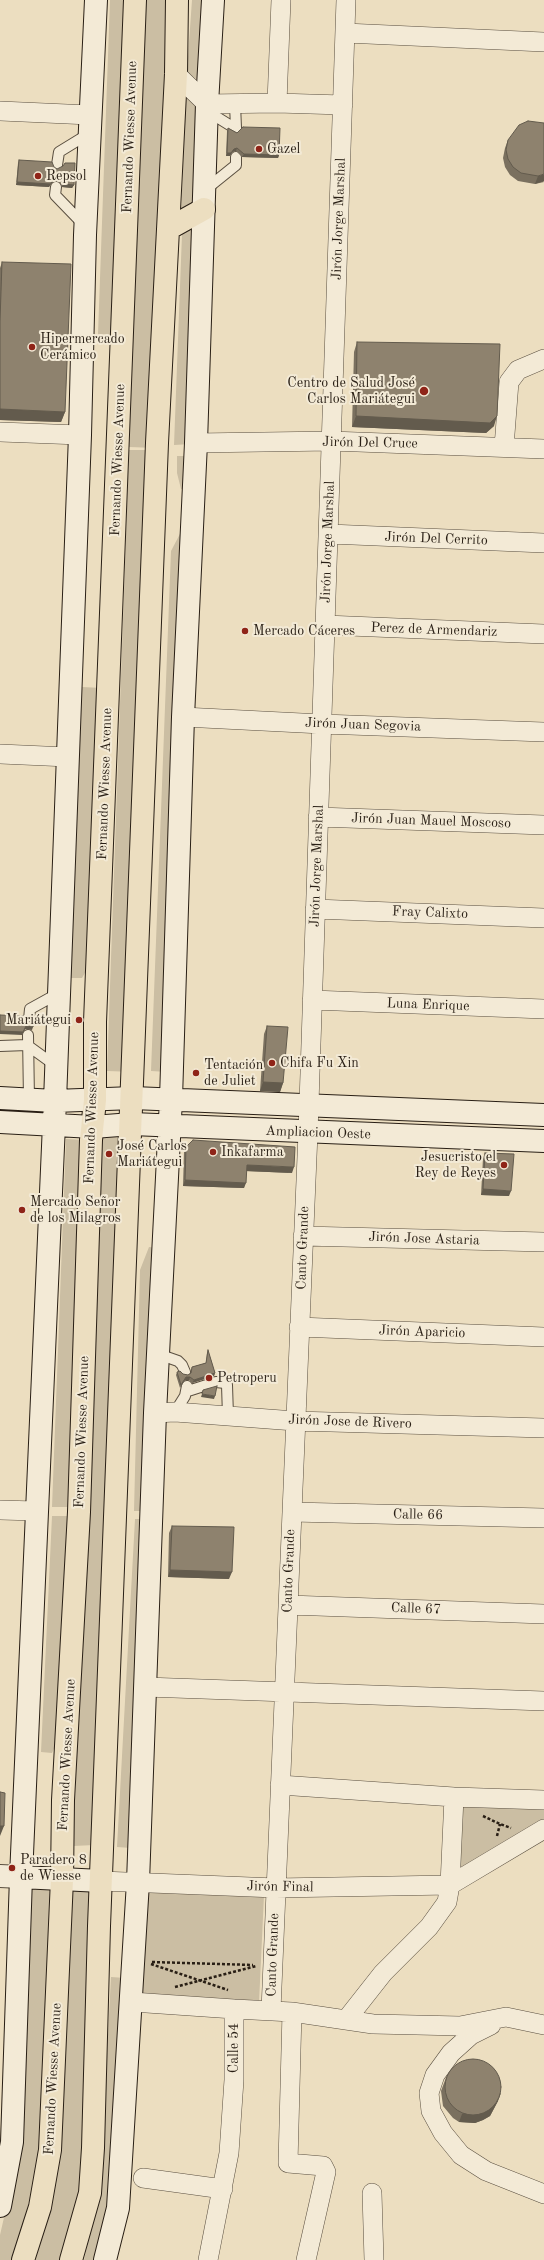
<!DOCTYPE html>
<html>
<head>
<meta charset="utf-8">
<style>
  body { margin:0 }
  canvas { display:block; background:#ecdec0 }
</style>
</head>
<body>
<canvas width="544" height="2260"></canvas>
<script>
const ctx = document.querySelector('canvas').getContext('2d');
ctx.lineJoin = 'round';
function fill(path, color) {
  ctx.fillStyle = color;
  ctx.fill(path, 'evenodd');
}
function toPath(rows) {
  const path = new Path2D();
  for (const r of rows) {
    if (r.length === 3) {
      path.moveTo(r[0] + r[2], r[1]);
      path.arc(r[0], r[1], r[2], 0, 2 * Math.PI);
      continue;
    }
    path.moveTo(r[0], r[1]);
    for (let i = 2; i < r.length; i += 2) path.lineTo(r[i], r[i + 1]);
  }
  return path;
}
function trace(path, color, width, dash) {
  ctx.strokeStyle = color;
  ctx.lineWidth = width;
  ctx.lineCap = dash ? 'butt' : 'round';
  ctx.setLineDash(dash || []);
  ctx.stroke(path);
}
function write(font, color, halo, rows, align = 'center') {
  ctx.font = font + ' "Old Standard TT",serif';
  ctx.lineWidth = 4;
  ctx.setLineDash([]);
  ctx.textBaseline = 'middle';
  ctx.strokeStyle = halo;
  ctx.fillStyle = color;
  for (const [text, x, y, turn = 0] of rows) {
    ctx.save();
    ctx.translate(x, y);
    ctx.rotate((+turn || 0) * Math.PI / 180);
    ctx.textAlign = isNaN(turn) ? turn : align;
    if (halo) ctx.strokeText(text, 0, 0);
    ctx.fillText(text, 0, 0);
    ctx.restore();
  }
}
const green = toPath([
  [110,0,128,0,116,335,98,334],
  [146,0,172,0,156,448,129,447],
  [192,0,205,0,201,83,187,71],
  [186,91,200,106,196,202,181,216],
  [198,218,191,444,174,445,182,234],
  [129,450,156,450,134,1072,107,1071],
  [177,456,189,456,187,490,181,489,177,473],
  [182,530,167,1072,151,1071,171,551],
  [82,687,102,688,91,962,82,978,71,978],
  [129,1128,95,1845,73,1846,103,1130],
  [66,1139,87,1140,72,1507,52,1507],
  [149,1247,157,1248,150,1511,134,1511,140,1270],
  [52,1516,71,1516,61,1734,52,1753,41,1752],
  [135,1519,150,1519,131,1848,117,1847],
  [458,1800,544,1803,544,1826,460,1869],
  [30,1889,50,1890,41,2148,35,2180,13,2260,0,2260,0,2235,16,2165],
  [72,1890,95,1893,85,2157,76,2215,62,2260,34,2260],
  [145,1892,264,1895,259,2003,140,1998],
  [111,1977,125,1978,112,2189,96,2260,84,2260,100,2189]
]);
const path = toPath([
  [483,1816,500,1824,511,1828],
  [497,1836,500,1824],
  [152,1962,253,1965],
  [151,1964,228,1990],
  [175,1987,256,1966]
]);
const service = toPath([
  [235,104,236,128],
  [207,111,236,129],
  [57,165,59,152,90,133],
  [56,187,55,195,84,225],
  [205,190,236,165,236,157],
  [29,1019,30,1009,59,993],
  [28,1035,29,1100],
  [0,1046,27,1045,56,1066],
  [158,1354,178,1361,182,1365,185,1372],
  [188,1391,216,1382,225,1383,227,1385,228,1416],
  [175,1412,185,1396,187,1386]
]);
const minor = toPath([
  [345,33,544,42],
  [176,74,207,104,277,103,343,105],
  [277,103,281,0],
  [0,111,90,115],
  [0,432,80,435],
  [196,443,331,441,544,449],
  [504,447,509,382,518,370,544,359],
  [329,534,544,543],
  [325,625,544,634],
  [183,717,322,724,544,732],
  [0,754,68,757],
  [318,817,544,825],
  [315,909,544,918],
  [312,1000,544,1009],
  [303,1236,544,1242],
  [299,1327,544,1337],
  [155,1413,175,1412,295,1421,544,1428],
  [0,1510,36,1511],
  [292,1512,544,1518],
  [288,1605,544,1614],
  [145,1687,544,1701],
  [280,1785,454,1797,544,1800],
  [101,1881,276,1888,450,1885,544,1829],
  [132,2002,234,2009,234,2080,229,2153,208,2260],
  [234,2009,292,2012,373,2024,460,2026,506,2017,544,2025],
  [271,2010,308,1133,346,0],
  [292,2012,288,2163,323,2166,326,2172,306,2260],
  [346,2020,383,1973,429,1927,447,1902,450,1885,454,1797],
  [491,2025,471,2035,451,2053,435,2075,429,2093,431,2111,443,2133,461,2155,486,2171,544,2194],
  [143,2178,223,2189],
  [372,2193,374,2260]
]);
const tertiary = toPath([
  [0,1876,21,1877]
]);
const secondary = toPath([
  [0,1098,55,1101,133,1098,544,1115],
  [0,1122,93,1127,132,1124,544,1141],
  [21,1877,101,1881],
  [0,2206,12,2142,21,1877,55,1101,80,435,85,235,96,0],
  [105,2260,118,2208,138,1882,155,1413,171,1099,183,717,196,443,207,104,213,0]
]);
const primary = toPath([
  [168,229,204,209],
  [23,2260,40,2207,50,2150,62,1879,63,1800,79,1512,91,1140,95,1100,95,1022,135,0],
  [71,2260,90,2193,93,2148,99,1926,157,443,176,74,177,0]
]);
const wall = toPath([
  [228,128,279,155,278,158,242,157,236,151,232,152,230,156,226,156,227,131],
  [508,140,544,182,535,184,518,181,510,175,505,167,503,158,505,148],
  [19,160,54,167,57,169,74,185,72,188,62,187,60,182,56,181,51,183,49,187,16,185,18,163],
  [2,262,65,412,61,422,0,420,0,268],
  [357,342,494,426,486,433,352,427,354,352],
  [267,1026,283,1083,280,1092,260,1091,264,1034],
  [186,1147,292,1173,246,1171,244,1188,183,1186,184,1152],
  [485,1153,509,1196,481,1195,483,1158],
  [208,1350,215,1373,214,1376,192,1383,189,1380,185,1380,180,1388,176,1375,177,1372,183,1374,188,1375,191,1373,192,1367,206,1363,207,1353],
  [172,1526,229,1579,168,1577,169,1533],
  [447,2075,498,2101,490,2116,483,2120,475,2123,459,2122,453,2118,443,2106,441,2091]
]);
const shadedWall = toPath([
  [237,148,236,151,232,152,230,156,226,156,227,153,234,149],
  [244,154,279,155,278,158,242,157],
  [544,174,544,181,535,184,538,176],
  [57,178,56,181,51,183,52,180],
  [17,182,51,184,49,187,16,185],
  [63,184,74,185,72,188,62,187],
  [0,409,65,412,61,422,0,420],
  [356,416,497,416,494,426,486,433,352,427],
  [26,1026,33,1027,32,1030,25,1029,22,1035,0,1034,0,1031],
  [263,1082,283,1083,280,1092,260,1091],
  [247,1165,294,1167,292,1173,245,1171],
  [185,1180,246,1183,244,1188,183,1186],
  [483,1189,511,1191,509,1196,481,1195],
  [215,1373,214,1376,192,1383,194,1380],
  [186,1377,190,1377,189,1380,185,1380,180,1388],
  [202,1394,215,1396,214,1399,201,1397],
  [170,1570,232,1572,229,1579,168,1577],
  [0,1826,4,1826,0,1836],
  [501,2093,498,2101,490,2116,483,2120,475,2123,459,2122,462,2114]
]);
const building = toPath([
  [528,121,544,123,544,174,538,176,521,173,513,167,508,159,506,150,508,140,519,125,528,121],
  [243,127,280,128,279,155,244,154,237,148,234,149,231,153,227,153,228,128,237,133,243,127],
  [19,160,52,162,54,167,57,169,63,166,65,163,75,163,74,185,63,184,61,179,57,178,52,180,51,184,17,182,19,160],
  [2,262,71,264,65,412,0,409,0,321,2,262],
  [357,342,500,344,497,416,490,423,356,416,357,342],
  [0,1015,24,1016,27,1022,34,1021,33,1027,26,1026,23,1032,0,1031,0,1015],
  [267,1026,288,1027,283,1083,263,1082,267,1026],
  [193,1140,295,1147,294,1167,247,1165,246,1183,185,1180,186,1147,193,1140],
  [485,1153,514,1154,511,1191,483,1189,485,1153],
  [208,1350,215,1373,194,1380,190,1377,186,1377,181,1385,177,1372,180,1371,183,1374,188,1375,191,1373,192,1367,206,1363,208,1350],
  [217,1386,215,1396,202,1394,203,1390,217,1386],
  [172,1526,234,1527,232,1572,170,1570,172,1526],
  [0,1792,5,1793,4,1826,0,1826,0,1792],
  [473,2087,28]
]);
const markers = [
  [259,149,4,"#8f2418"],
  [38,176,4,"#8f2418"],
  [32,347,4,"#8f2418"],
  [424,391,5,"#8f2418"],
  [245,631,4,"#8f2418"],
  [79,1020,4,"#8f2418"],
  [272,1063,4,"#8f2418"],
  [196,1073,4,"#8f2418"],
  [213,1152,4,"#8f2418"],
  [109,1154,4,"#8f2418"],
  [504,1165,4,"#8f2418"],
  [22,1210,4,"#8f2418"],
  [209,1378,4,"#8f2418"],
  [12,1868,4,"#8f2418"]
];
const streetNames = [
  ["Fernando Wiesse Avenue",130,137,-88],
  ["Jirón Jorge Marshal",339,219,-88],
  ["Jirón Del Cruce",370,443,1],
  ["Fernando Wiesse Avenue",118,460,-88],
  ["Jirón Del Cerrito",436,539,2],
  ["Jirón Jorge Marshal",328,542,-88],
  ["Perez de Armendariz",434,630,2],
  ["Jirón Juan Segovia",363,725,2],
  ["Fernando Wiesse Avenue",105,784,-88],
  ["Jirón Juan Mauel Moscoso",431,821,2],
  ["Jirón Jorge Marshal",317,866,-88],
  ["Fray Calixto",430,913,2],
  ["Luna Enrique",428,1005,2],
  ["Fernando Wiesse Avenue",92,1108,-88],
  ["Ampliacion Oeste",318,1133,2],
  ["Jirón Jose Astaria",424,1239,2],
  ["Canto Grande",303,1248,-88],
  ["Jirón Aparicio",422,1332,2],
  ["Jirón Jose de Rivero",350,1422,2],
  ["Fernando Wiesse Avenue",82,1432,-88],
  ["Calle 66",418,1515,1],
  ["Canto Grande",289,1571,-88],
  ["Calle 67",416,1609,2],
  ["Fernando Wiesse Avenue",67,1755,-87],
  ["Jirón Final",280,1887,1],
  ["Canto Grande",273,1955,-88],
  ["Calle 54",234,2048,-90],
  ["Fernando Wiesse Avenue",53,2079,-87]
];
const poiNames = [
  ["Gazel",267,149],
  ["Repsol",46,176],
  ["Hipermercado",40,339],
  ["Cerámico",40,355],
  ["Centro de Salud José",415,383,"right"],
  ["Carlos Mariátegui",415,399,"right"],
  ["Mercado Cáceres",253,631],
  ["Mariátegui",71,1020,"right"],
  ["Chifa Fu Xin",280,1063],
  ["Tentación",204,1065],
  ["de Juliet",204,1081],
  ["José Carlos",117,1146],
  ["Mariátegui",117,1162],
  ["Inkafarma",221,1152],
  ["Jesucristo el",496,1157,"right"],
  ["Rey de Reyes",496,1173,"right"],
  ["Mercado Señor",30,1202],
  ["de los Milagros",30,1218],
  ["Petroperu",217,1378],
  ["Paradero 8",20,1860],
  ["de Wiesse",20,1876]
];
fill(green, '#cbbea3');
trace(service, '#5a4f40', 12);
trace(minor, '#5a4f40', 20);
trace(tertiary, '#5a4f40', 24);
trace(secondary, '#291f15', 24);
trace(primary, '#291f15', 24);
trace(path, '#291f15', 2.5, [3, 2]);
trace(service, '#f3ead6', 10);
trace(minor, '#f3ead6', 19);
trace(tertiary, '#f3ead6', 22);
trace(secondary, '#f3ead6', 22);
trace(primary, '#ecdec0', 22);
fill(wall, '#7a705f');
fill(shadedWall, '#635b4d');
fill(building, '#8e826e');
trace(building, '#635b4d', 1);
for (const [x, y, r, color] of markers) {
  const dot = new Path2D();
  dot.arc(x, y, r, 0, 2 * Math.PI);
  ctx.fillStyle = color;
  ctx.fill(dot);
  trace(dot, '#f3ead6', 1.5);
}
write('14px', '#291f15', '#f3ead6', streetNames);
write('14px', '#291f15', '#f3ead6', poiNames, 'left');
</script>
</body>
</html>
